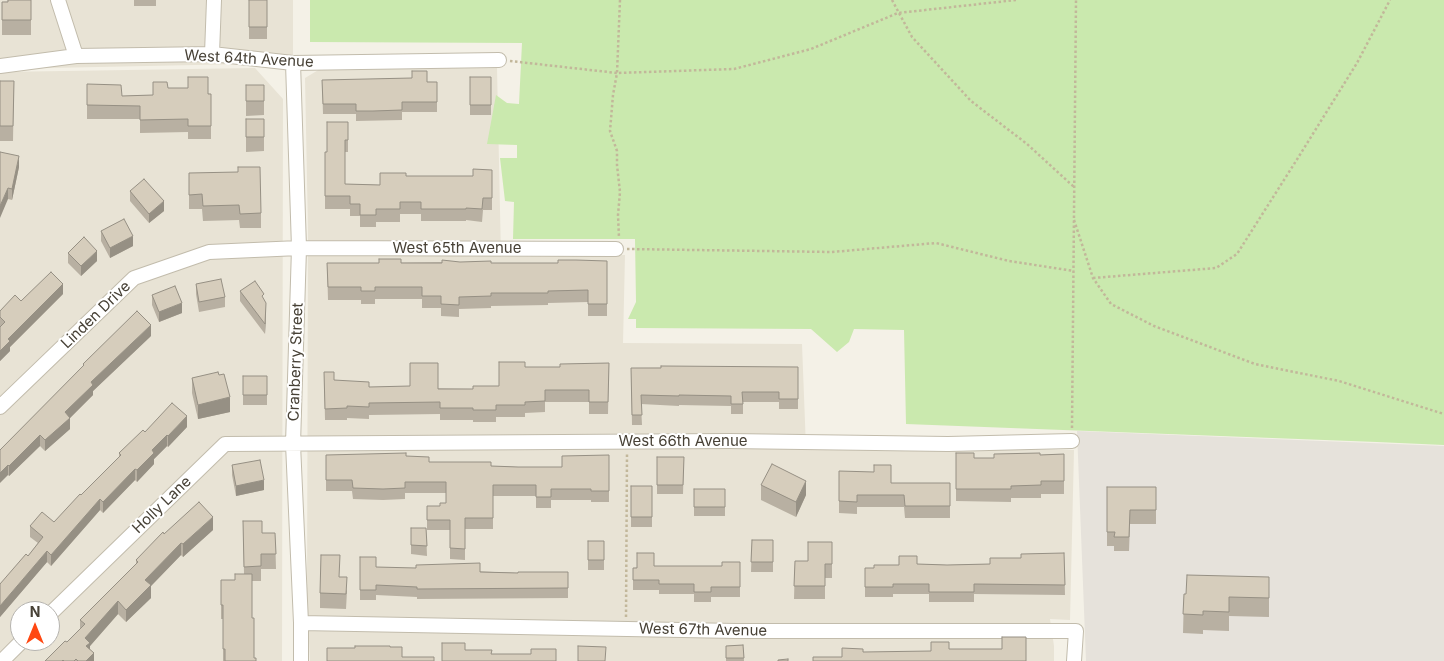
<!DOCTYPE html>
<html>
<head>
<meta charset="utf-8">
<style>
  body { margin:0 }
  #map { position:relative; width:1444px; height:661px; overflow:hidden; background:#f4f1e7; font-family:Inter,sans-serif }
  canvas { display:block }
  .north { position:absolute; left:10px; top:601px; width:50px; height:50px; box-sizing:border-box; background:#fff; border:1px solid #b5b3af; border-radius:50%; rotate:0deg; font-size:14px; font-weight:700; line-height:20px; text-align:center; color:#474136 }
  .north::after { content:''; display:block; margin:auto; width:18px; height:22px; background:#ff4812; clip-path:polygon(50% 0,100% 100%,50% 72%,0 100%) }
</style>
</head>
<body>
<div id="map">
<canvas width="1444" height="661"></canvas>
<div class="north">N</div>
</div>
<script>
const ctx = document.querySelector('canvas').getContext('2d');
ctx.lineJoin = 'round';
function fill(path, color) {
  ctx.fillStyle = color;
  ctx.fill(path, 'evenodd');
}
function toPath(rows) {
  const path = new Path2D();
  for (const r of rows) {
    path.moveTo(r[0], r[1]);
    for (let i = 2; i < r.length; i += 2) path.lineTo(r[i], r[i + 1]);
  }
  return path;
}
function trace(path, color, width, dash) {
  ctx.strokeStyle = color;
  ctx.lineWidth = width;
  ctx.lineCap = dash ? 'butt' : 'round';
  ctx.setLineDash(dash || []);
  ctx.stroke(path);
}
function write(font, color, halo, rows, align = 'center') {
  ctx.font = font + ' Inter,sans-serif';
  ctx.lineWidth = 4;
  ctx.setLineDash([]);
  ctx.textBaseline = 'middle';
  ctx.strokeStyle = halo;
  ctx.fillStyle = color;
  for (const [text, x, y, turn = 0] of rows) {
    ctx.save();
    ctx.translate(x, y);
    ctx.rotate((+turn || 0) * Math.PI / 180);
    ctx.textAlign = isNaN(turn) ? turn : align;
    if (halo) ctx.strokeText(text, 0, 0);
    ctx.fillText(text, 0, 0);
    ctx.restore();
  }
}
const residential = toPath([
  [0,0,293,0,293,63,0,69],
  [255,68,283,99,282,661,0,661,0,72],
  [20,611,50,611,50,641,20,641],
  [497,68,501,257,625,255,623,343,802,344,806,448,1074,450,1070,620,1050,619,1054,646,1054,661,310,661,307,600,308,231,305,78,320,69]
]);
const industrial = toPath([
  [1077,431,1444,446,1444,661,1086,661]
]);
const green = toPath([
  [310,0,1444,0,1444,445,1377,442,906,424,904,330,854,329,849,342,837,352,811,329,636,328,636,319,628,319,636,302,635,239,513,239,514,202,505,201,500,158,517,158,517,145,487,144,496,95,507,103,519,104,522,43,310,42]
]);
const path = toPath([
  [620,0,617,73,734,69,811,49,898,13,1016,0],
  [892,0,912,37,971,101,1027,144,1074,187],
  [510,61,617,73,613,95,610,131,617,151,617,165,620,192,618,215,619,238],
  [1074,220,1093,278,1111,304,1154,326,1255,364,1339,381,1444,414],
  [627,249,832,252,936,243,1009,261,1074,271],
  [1093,278,1216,268,1237,254,1296,161,1357,63,1390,0],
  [1072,428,1076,0],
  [626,617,627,453]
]);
const minor = toPath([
  [58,0,76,56],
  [212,54,214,0],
  [293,63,299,248,293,444,301,623,301,661],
  [0,66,76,56,212,54,293,63,499,60],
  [0,407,134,278,209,252,299,248,616,249],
  [50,614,225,444,729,441,948,444,1072,441],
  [301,623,736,631,1076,631,1074,661],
  [2,661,22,641]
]);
const wall = toPath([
  [31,0,31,35,2,35,2,2],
  [134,0,156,0,156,6,134,6],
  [249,0,267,0,267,39,249,39],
  [470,77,491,77,491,115,470,115],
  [322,80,437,82,437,112,402,112,402,120,356,121,356,114,323,114],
  [0,81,14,81,13,141,0,141],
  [87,84,122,96,153,95,168,88,211,94,211,139,188,139,188,132,140,133,140,119,87,119],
  [246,85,264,85,264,115,246,116],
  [246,119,264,119,264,151,246,152],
  [348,122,348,152,345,152,345,184,380,185,406,176,473,176,492,170,492,210,483,210,482,222,466,220,466,221,421,221,421,214,400,214,400,222,376,222,376,227,360,227,360,216,350,216,350,209,325,209,325,152,327,152],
  [0,152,19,167,12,200,8,199],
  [189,173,261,213,261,228,240,228,239,220,203,221,202,209,189,209],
  [130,191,164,211,149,223,130,201],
  [101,231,133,246,110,258,101,241],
  [68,253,97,261,81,276,68,263],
  [607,261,607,316,588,316,588,302,548,303,548,305,491,306,491,308,459,309,459,317,441,316,441,308,422,308,422,299,375,299,375,304,361,304,361,300,328,300,327,263,379,263,460,262,491,263,558,263],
  [196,284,225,297,225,307,199,312,196,294],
  [240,291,266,313,265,334,240,301],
  [63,294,10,347,10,351,0,361,0,311,21,301],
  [152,295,182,313,159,322,152,305],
  [151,336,93,391,93,395,70,418,70,429,45,451,40,446,9,476,8,475,0,450,83,367,83,364],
  [609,363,608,414,589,414,589,402,545,402,545,412,525,413,525,417,496,417,496,422,473,422,473,420,440,420,440,414,369,415,369,419,347,418,347,420,325,420,324,372,334,380,369,387,473,389,499,386,525,367,560,367],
  [798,367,798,409,779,409,779,402,743,402,743,414,731,414,731,406,679,405,679,406,641,404,642,425,632,425,631,368],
  [243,376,267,376,267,405,243,405],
  [192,378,230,412,198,419,192,393],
  [187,427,168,447,167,446,154,459,154,464,137,482,135,480,103,513,100,510,51,566,47,562,0,617,0,584,28,556,38,543,30,537,30,526,54,522,119,457,119,453,145,432],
  [956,453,974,458,994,458,1040,455,1064,454,1064,494,1041,494,1041,498,1011,498,1011,502,956,501],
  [326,455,406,456,429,462,491,466,518,467,562,467,609,455,609,502,591,502,591,500,551,500,551,508,536,508,536,496,493,496,493,529,465,529,465,560,450,559,450,530,427,530,427,506,440,506,446,503,446,493,405,493,405,499,383,500,353,499,352,491,326,491],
  [657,457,684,457,683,494,657,494],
  [232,465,264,490,236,496,232,475],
  [839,471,891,483,950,483,950,518,905,518,904,507,857,507,857,514,839,513],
  [761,485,806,495,796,517,761,500],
  [631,486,652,486,652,527,631,527],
  [1107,487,1156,487,1156,524,1130,524,1129,551,1114,551,1114,546,1107,546],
  [694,489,725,489,725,516,694,516],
  [243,521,262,533,275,533,276,569,261,569,261,581,252,581,252,618,254,658,256,661,223,661,223,619,221,619,221,580,235,580,244,574],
  [411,528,426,528,427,556,411,554],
  [213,530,183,557,181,555,151,586,151,598,126,622,118,614,90,646,90,649,94,661,45,661,67,642,80,629,80,620,136,564,136,560,164,534],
  [752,540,773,540,773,572,751,572],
  [588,541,604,541,604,570,588,570],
  [832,542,832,578,825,578,825,599,794,599,795,561,808,561],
  [1064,553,1065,595,974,594,974,602,929,602,929,594,893,594,893,597,865,597,865,568,874,568,899,565,917,564,947,565,990,564,1021,558],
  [360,557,376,567,518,573,568,572,568,598,417,599,417,597,376,595,376,600,360,600],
  [740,562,740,597,711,597,711,602,694,602,694,594,659,594,659,590,633,590,633,568,654,566,722,566],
  [340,577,347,591,346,609,320,608,320,593],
  [1184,594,1269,596,1269,617,1229,616,1229,631,1203,630,1203,634,1183,633],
  [743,645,744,661,726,661,726,646]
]);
const shadedWall = toPath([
  [19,156,19,167,12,200,12,189],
  [8,188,8,199,0,218,0,206],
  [164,201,164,211,149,223,149,214],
  [133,236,133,246,110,258,110,248],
  [97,251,97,261,81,276,81,266],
  [63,284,63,294,10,347,10,351,0,361,0,351,8,339],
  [182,303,182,313,159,322,159,312],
  [266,303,266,313,265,334,265,324],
  [151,325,151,336,93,391,93,395,65,423,70,418,70,429,45,451,45,440,65,412,91,382],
  [230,397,230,412,198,419,198,405],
  [187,416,187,427,168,447,168,436],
  [40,435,40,446,9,476,9,466],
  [167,435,167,446,154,459,154,464,137,482,137,470,152,450],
  [8,465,8,475,0,483,0,473],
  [135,469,135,480,103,513,103,502],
  [264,480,264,490,236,496,236,486],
  [806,481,806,495,796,517,796,502],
  [100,499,100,510,51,566,51,555],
  [213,517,213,530,183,557,183,544],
  [181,543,181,555,151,586,151,598,126,622,126,610,145,580],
  [47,551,47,562,0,617,0,606],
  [118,601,118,614,90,646,90,655,86,658,85,638],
  [94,653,94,661,86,661]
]);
const building = toPath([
  [8,0,31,0,31,20,2,20,2,2,8,2,8,0],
  [249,0,267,0,267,27,249,27,249,0],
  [412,71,427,71,427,82,437,82,437,102,402,102,402,110,373,111,356,111,356,104,323,104,322,80,412,78,412,71],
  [188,77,208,77,208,94,211,94,211,126,188,126,188,119,140,120,140,106,87,105,87,84,121,85,122,96,153,95,153,82,167,82,168,88,188,88,188,77],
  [470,77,491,77,491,105,470,105,470,77],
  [0,81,14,81,13,126,0,126,0,81],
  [246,85,264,85,264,101,246,101,246,85],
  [246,119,264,119,264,137,246,137,246,119],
  [327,122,348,122,348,140,345,140,345,184,380,185,380,173,406,173,406,176,473,176,473,169,492,170,492,198,483,198,482,209,466,208,466,209,421,209,421,202,400,202,400,209,376,209,376,215,360,215,360,204,350,204,350,196,325,196,325,152,327,152,327,122],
  [0,152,19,156,12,189,8,188,0,206,0,152],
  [238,167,260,167,261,213,240,214,239,205,203,206,202,194,189,195,189,173,238,172,238,167],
  [144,179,164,201,149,214,130,191,144,179],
  [124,219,133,236,110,248,101,231,124,219],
  [84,237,97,251,81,266,68,253,84,237],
  [379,259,401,259,401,263,442,263,442,260,460,262,491,261,491,263,558,263,558,260,576,260,607,261,607,304,588,304,588,290,548,291,548,293,491,293,491,296,459,297,459,305,441,304,441,296,422,296,422,287,375,287,375,291,361,291,361,287,328,287,327,263,379,263,379,259],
  [51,272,63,284,8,339,10,341,0,351,0,327,5,322,0,317,0,311,15,295,21,301,51,272],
  [221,279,225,297,199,302,196,284,221,279],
  [255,281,264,294,262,296,266,303,265,324,240,291,255,281],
  [175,286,182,303,159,312,152,295,175,286],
  [137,311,151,325,91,382,93,385,65,412,70,418,45,440,40,435,9,466,8,465,0,473,0,450,84,365,83,364,137,311],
  [499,362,525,362,525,367,560,367,560,364,609,363,608,402,589,402,589,390,545,390,545,401,525,402,525,405,496,405,496,410,473,410,473,408,440,408,440,402,369,403,369,407,347,406,347,408,325,409,324,372,334,372,334,380,369,382,369,387,410,386,410,363,438,363,438,389,473,389,473,386,499,386,499,362],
  [661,366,798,367,798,399,779,399,779,392,742,392,743,404,731,404,731,396,679,395,679,396,641,395,642,415,632,415,631,368,661,368,661,366],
  [218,372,219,375,224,374,230,397,198,405,192,378,218,372],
  [243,376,267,376,267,395,243,395,243,376],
  [172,403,187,416,168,436,167,435,152,450,154,453,137,470,135,469,103,502,100,499,51,555,47,551,0,606,0,584,26,554,28,556,43,537,30,526,42,512,54,522,80,494,81,495,121,455,119,453,143,430,145,432,172,403],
  [406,453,406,456,429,457,429,462,491,462,491,466,518,467,562,467,562,456,609,455,609,491,591,491,591,489,551,489,551,497,536,497,536,485,493,485,493,518,465,518,465,549,450,548,450,520,427,520,427,506,440,506,440,503,446,503,446,482,405,482,405,488,383,489,353,488,352,480,326,480,326,455,406,453],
  [956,453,974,453,974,458,994,458,994,454,1040,453,1040,455,1064,454,1064,481,1041,481,1041,485,1011,486,1011,489,956,489,956,453],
  [657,457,684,457,683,485,657,485,657,457],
  [260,460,264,480,236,486,232,465,260,460],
  [772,464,806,481,796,502,761,485,772,464],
  [874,465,891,465,891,483,950,483,950,506,905,506,904,495,857,495,857,502,839,501,839,471,874,472,874,465],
  [631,486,652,486,652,517,631,517,631,486],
  [1107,487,1156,487,1156,510,1130,510,1129,537,1114,537,1115,532,1107,532,1107,487],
  [694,489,725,489,725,507,694,507,694,489],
  [199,502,213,517,183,544,181,543,145,580,151,585,126,610,118,601,85,638,90,643,86,646,94,653,86,661,78,661,76,659,74,661,64,661,63,660,62,661,45,661,65,641,67,642,85,624,80,620,138,562,136,560,163,532,164,534,199,502],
  [243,521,262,521,262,533,275,533,276,554,261,554,261,566,244,567,243,521],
  [411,528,426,528,427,546,411,545,411,528],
  [752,540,773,540,773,562,751,562,752,540],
  [588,541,604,541,604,560,588,560,588,541],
  [808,542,832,542,832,564,825,564,825,586,794,586,795,561,808,561,808,542],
  [637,553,654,553,654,566,722,566,722,562,740,562,740,587,711,587,711,592,694,592,694,584,659,584,659,580,633,580,633,568,637,568,637,553],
  [1064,553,1065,585,974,584,974,592,929,592,929,584,893,584,893,587,865,587,865,568,874,568,874,565,899,565,899,556,917,556,917,564,947,565,990,564,990,558,1021,558,1021,554,1064,553],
  [321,555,340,555,339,577,347,577,346,594,320,593,321,555],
  [360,557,376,557,376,567,416,568,416,565,480,563,480,572,518,573,518,572,568,572,568,588,417,589,417,587,376,585,376,590,360,590,360,557],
  [235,574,252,574,252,618,254,618,254,658,256,658,256,661,225,661,225,649,223,649,223,605,221,605,221,580,235,580,235,574],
  [1187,575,1269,577,1269,598,1229,597,1229,612,1203,611,1203,615,1183,614,1184,594,1186,594,1187,575],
  [1002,637,1026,637,1026,661,813,661,813,657,842,657,842,648,863,649,863,652,931,651,931,642,949,642,949,649,1002,649,1002,637],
  [442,643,465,643,465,650,492,650,491,654,531,654,531,649,556,649,556,661,442,661,442,643],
  [743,645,744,658,726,658,726,646,743,645],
  [355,646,390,646,390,647,402,647,402,657,434,657,434,661,327,661,327,648,355,648,355,646],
  [578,646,606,647,605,661,578,661,578,646],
  [788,659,788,661,778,661,778,660,788,659]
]);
const streetNames = [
  ["West 64th Avenue",249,59,3],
  ["West 65th Avenue",457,248],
  ["Linden Drive",96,315,-44],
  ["Cranberry Street",296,362,-88],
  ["West 66th Avenue",683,441],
  ["Holly Lane",162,505,-44],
  ["West 67th Avenue",703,630,1]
];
fill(residential, '#e8e3d5');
fill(industrial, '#e6e2db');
fill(green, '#cae9ae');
trace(minor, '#c2bcac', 16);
trace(path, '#c2b79a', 2.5, [2.5, 2.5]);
trace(minor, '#fff', 14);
fill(wall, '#b8b0a2');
fill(shadedWall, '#969084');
fill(building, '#d6cdbc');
trace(building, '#969084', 1);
write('15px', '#474136', '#fff', streetNames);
</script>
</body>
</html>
